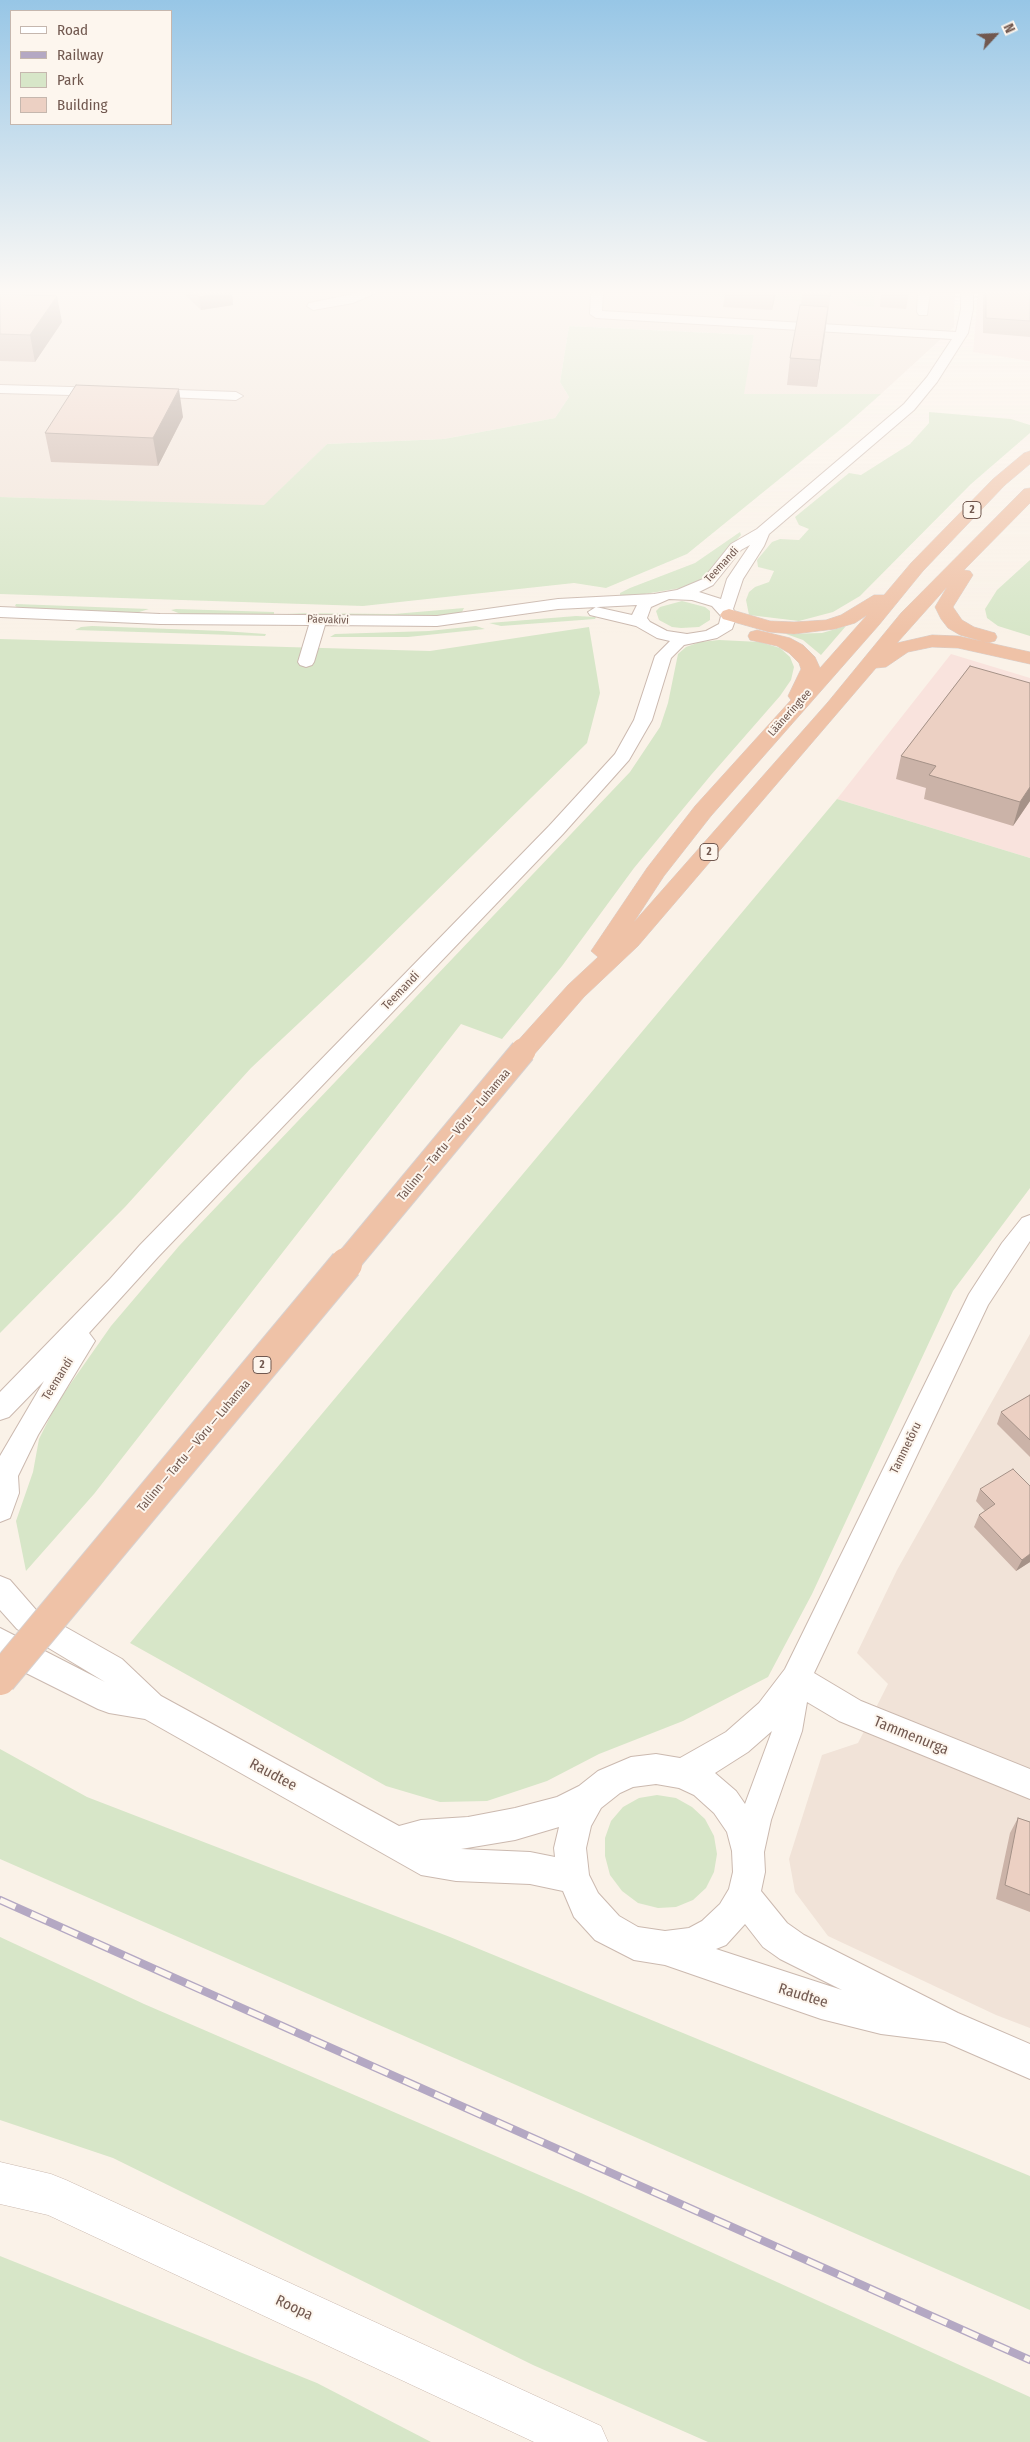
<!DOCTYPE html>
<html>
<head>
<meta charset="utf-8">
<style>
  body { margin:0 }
  #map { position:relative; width:1030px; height:2442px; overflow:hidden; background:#faf2e8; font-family:"Fira Sans Condensed",sans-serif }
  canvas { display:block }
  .legend { position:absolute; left:10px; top:10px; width:162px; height:115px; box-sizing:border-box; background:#fdf6ee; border:1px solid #c5b7ae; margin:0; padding:6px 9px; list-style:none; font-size:15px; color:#71584f }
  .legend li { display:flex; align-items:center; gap:10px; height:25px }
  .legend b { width:25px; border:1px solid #c5b7ae }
  .north { position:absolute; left:970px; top:10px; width:50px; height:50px; -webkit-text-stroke:4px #fdf6ee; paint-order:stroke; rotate:65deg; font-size:14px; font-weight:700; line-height:20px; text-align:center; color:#71584f }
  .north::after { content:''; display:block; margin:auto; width:18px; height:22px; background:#71584f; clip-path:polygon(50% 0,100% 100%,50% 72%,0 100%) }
</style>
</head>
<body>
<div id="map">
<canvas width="1030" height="2442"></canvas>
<ul class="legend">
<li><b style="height:6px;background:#fff"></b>Road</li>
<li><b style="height:6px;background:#b4a8c3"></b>Railway</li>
<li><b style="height:14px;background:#d7e6c8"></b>Park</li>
<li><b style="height:14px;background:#ecd0c3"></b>Building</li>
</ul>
<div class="north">N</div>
</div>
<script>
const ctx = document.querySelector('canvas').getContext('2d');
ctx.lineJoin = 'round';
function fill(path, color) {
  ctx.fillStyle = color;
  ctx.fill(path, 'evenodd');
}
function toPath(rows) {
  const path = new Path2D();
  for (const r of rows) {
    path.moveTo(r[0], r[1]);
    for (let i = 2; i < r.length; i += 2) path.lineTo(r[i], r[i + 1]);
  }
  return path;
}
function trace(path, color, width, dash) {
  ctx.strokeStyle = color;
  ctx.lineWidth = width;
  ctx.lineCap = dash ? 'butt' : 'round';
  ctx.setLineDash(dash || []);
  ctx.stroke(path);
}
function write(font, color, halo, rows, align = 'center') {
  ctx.font = font + ' "Fira Sans Condensed",sans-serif';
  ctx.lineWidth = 4;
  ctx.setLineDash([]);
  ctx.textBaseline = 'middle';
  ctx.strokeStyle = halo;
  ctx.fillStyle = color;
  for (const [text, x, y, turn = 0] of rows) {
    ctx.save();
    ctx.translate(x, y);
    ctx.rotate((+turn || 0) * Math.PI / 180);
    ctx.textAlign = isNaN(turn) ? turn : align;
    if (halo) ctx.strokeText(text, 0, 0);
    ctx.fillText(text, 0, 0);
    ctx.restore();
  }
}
const residential = toPath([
  [0,293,955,293,954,327,881,394,743,394,754,335,569,326,560,382,569,397,555,418,444,439,327,444,264,506,0,497],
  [1030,1334,1030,2028,996,2015,828,1936,795,1892,789,1859,822,1755,858,1743,888,1684,857,1653,897,1570]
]);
const commercial = toPath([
  [978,293,1030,293,1030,361,973,352],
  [951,654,1030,678,1030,858,837,799]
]);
const green = toPath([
  [668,293,817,293,815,302],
  [840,293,875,293,874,307,858,306],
  [569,326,754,335,744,394,881,394,846,425,687,554,606,588,574,583,363,606,0,594,0,497,264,505,327,444,444,439,555,418,569,397,560,382],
  [929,412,1011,419,1030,425,1030,433,971,484,860,596,833,612,799,621,749,615,746,600,749,592,755,587,769,582,774,571,758,567,757,560,772,542,780,539,799,540,809,529,799,525,795,517,849,473,861,475,910,444,929,423],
  [740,532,741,535,700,581,681,588,620,598,620,593,630,588,695,563],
  [1030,560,1030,636,998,626,987,618,985,609,997,590],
  [682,601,705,607,710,611,710,620,699,627,681,628,672,627,659,620,656,611,660,607],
  [16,604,149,609,136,613,21,609,15,606],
  [464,608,462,612,451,615,418,617,354,617,287,613,394,614],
  [171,610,176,609,274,612,274,614,183,615],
  [576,616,596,617,595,619,501,626,489,623],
  [92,626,223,631,266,634,265,636,75,630,81,627],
  [476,626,485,629,408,637,330,637,335,634,429,631],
  [846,626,821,655,803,640,786,634,822,633],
  [589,627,600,693,587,743,364,962,251,1068,125,1207,0,1333,0,639,430,651],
  [719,640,760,642,780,648,790,657,794,667,791,680,780,696,711,775,634,868,562,966,502,1039,461,1024,94,1494,26,1571,16,1521,33,1472,39,1439,57,1403,111,1326,179,1246,630,772,660,727,668,703,678,654,686,647,700,642],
  [837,799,1030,858,1030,1188,953,1291,812,1594,768,1677,683,1721,599,1754,547,1781,487,1801,440,1802,386,1786,130,1643],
  [0,1749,87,1797,450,1937,1030,2176,1030,2310,0,1859],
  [657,1795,676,1798,692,1807,705,1819,714,1836,717,1854,714,1872,706,1888,693,1900,676,1907,658,1908,638,1903,622,1891,610,1875,605,1856,605,1838,611,1821,623,1807,639,1798],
  [0,1937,144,2004,581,2193,1030,2397,1030,2442,708,2442,533,2365,113,2158,0,2120],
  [0,2256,317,2383,431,2442,0,2442]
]);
const minor = toPath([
  [359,293,376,293,353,303,313,310,307,306,309,303,359,293],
  [591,293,603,293,602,311,956,332,961,309,961,293,973,293,973,309,968,333,937,382,914,410,769,534,764,546,743,579,733,609,737,615,732,629,717,638,684,645,671,658,652,720,629,760,563,834,158,1257,89,1333,95,1341,38,1435,18,1476,19,1493,10,1518,0,1522,0,1456,44,1381,9,1417,0,1420,0,1392,110,1279,140,1245,549,826,615,754,634,720,655,656,670,641,657,638,636,626,590,615,588,612,596,607,632,615,637,605,558,609,437,626,325,625,314,662,312,665,306,667,300,665,298,662,309,625,160,624,0,617,0,607,160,614,437,616,558,599,654,594,677,590,703,579,731,544,757,529,904,404,927,377,952,339,596,318,590,314,591,293],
  [750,545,727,579,721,599,699,592,713,585,741,550,750,545],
  [669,599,692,600,712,606,721,616,719,624,706,631,687,634,667,631,650,622,647,618,651,607,669,599],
  [918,293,930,293,927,315,919,315,917,312,918,293],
  [0,385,105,388,111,392,105,396,0,393,0,385],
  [148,389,236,392,243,396,236,400,143,396,142,393,148,389],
  [1030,1215,1030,1241,988,1305,814,1673,861,1701,1030,1769,1030,1799,839,1721,807,1702,802,1731,771,1820,764,1852,765,1872,761,1891,787,1923,804,1935,958,2013,1030,2044,1030,2079,945,2042,881,2034,821,2019,665,1965,634,1960,595,1940,574,1917,563,1891,530,1884,456,1881,421,1875,145,1719,109,1713,98,1709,18,1669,0,1657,0,1628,105,1682,17,1629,0,1610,0,1576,10,1580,37,1611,122,1659,161,1696,399,1826,421,1820,468,1817,515,1808,557,1797,579,1786,598,1771,631,1757,656,1754,680,1758,726,1732,759,1703,785,1669,969,1294,1002,1243,1022,1218,1030,1215],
  [772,1731,745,1804,736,1791,715,1773,748,1752,772,1731],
  [656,1784,679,1788,694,1795,714,1813,727,1832,732,1851,733,1872,729,1889,720,1904,702,1921,689,1928,665,1931,638,1927,619,1916,598,1893,589,1875,586,1848,591,1826,601,1808,620,1793,633,1787,656,1784],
  [559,1827,554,1848,555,1857,530,1852,461,1849,515,1840,559,1827],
  [745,1924,763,1947,780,1959,842,1990,716,1949,726,1945,745,1924]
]);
const tertiary = toPath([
  [0,2162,51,2174,66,2180,601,2426,608,2442,534,2442,48,2215,0,2204,0,2162]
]);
const trunk = toPath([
  [1030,451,1030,464,1005,485,923,571,879,625,711,816,664,876,634,922,828,702,901,613,1024,489,1030,488,1030,503,964,570,970,571,973,575,953,607,962,620,974,627,995,633,997,637,995,641,988,643,960,635,948,628,941,619,935,607,947,587,897,643,932,635,958,636,1030,652,1030,664,958,648,932,647,908,652,886,667,876,668,638,946,584,997,532,1057,523,1059,514,1057,511,1051,514,1045,568,985,598,957,591,951,647,868,695,806,791,700,788,696,801,669,799,663,789,653,777,646,750,640,748,636,750,632,757,630,790,638,803,645,815,657,820,668,867,615,855,623,835,629,794,634,769,632,723,619,720,615,723,611,729,609,770,621,794,622,826,620,841,615,874,595,884,595,911,563,993,479,1024,453,1030,451]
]);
const rail = toPath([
  [0,1900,1030,2360]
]);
const trunkBridgeFar1 = toPath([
  [345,1265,523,1051]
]);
const trunkBridge = toPath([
  [0,1679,346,1264]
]);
const wall = toPath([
  [183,293,232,293,233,305,201,310],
  [439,293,500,293,499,295],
  [725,293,776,293,772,310,723,307],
  [802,293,831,293,817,387,787,385,790,358,801,305],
  [881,293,909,293,906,309,880,307],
  [983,293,1030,293,1030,337,983,333],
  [0,294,62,322,35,362,0,361],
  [183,417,158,466,51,462,45,433],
  [970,666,1030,801,1013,826,924,799,926,788,896,779,901,756],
  [1030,1395,1030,1457,997,1424,1001,1412],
  [1030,1486,1030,1562,1016,1571,974,1527,979,1515,985,1511,976,1501,980,1489],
  [1018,1818,1030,1822,1030,1912,996,1899,1010,1833]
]);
const shadedWall = toPath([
  [222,293,232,293,233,305,201,310,199,297],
  [774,293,776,293,772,310],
  [57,296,62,322,35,362,30,335],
  [828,307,825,333,817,387,820,360],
  [179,389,183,417,158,466,153,438],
  [1030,787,1030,801,1013,826,1020,802],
  [1030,1554,1030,1562,1016,1571,1022,1560]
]);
const building = toPath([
  [195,293,223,293,199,297,195,293],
  [802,293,830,293,830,296,802,294,802,293],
  [986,293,1030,293,1030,321,986,318,986,293],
  [0,294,57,296,30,335,0,334,0,294],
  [800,305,828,307,820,360,790,358,800,305],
  [76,385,179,389,153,438,45,433,76,385],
  [970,666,1030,683,1030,787,1020,802,929,775,936,766,901,756,970,666],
  [1030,1395,1030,1440,1001,1412,1030,1395],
  [1013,1469,1030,1486,1030,1554,1022,1560,979,1515,995,1504,980,1489,1013,1469],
  [1018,1818,1030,1822,1030,1895,1005,1885,1018,1818]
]);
const shields = [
  [972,510,18],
  [709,852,18],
  [262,1365,18]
];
const shieldNames = [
  ["2",972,510],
  ["2",709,852],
  ["2",262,1365]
];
const farStreetnames = [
  ["Teemandi",722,565,-47],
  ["Päevakivi",328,620,2],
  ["Lääneringtee",790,713,-48]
];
const streetNames = [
  ["Teemandi",401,991,-46],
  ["Tallinn — Tartu — Võru — Luhamaa",454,1135,-50],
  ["Teemandi",58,1379,-58],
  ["Tallinn — Tartu — Võru — Luhamaa",194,1446,-50],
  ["Tammetõru",906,1448,-64]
];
const nearStreetnames = [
  ["Tammenurga",911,1736,22],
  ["Raudtee",273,1775,28],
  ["Raudtee",803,1996,17],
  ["Roopa",294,2308,25]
];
fill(residential, '#f1e3d8');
fill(commercial, '#f9e3dd');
fill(green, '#d7e6c8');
trace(minor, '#cbb9af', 2);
trace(tertiary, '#cbb9af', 1);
trace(trunk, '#d7d0ce', 1);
fill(minor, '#fff');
fill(tertiary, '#fff');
fill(trunk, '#efc2a7');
trace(rail, '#b4a8c3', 8);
trace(rail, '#fdf6ee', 5.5, [17]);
trace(trunkBridgeFar1, '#d7d0ce', 27, []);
trace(trunkBridge, '#d7d0ce', 34, []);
trace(trunkBridgeFar1, '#efc2a7', 25);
trace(trunkBridge, '#efc2a7', 32);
fill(wall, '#cbb3a8');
fill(shadedWall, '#a59288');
fill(building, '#ecd0c3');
trace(building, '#a59288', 1);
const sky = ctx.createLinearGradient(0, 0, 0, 635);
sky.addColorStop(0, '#97c6e6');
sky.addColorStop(0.46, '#fdf9f5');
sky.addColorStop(1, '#fdf9f500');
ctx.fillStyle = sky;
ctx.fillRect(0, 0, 1030, 635);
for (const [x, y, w] of shields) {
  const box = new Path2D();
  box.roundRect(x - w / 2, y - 8.5, w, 17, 4);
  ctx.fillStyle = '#fdf6ee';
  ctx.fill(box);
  trace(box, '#71584f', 1);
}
write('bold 11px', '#71584f', null, shieldNames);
write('11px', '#71584f', '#fdf6ee', farStreetnames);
write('12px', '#71584f', '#fdf6ee', streetNames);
write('15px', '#71584f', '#fdf6ee', nearStreetnames);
</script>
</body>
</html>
